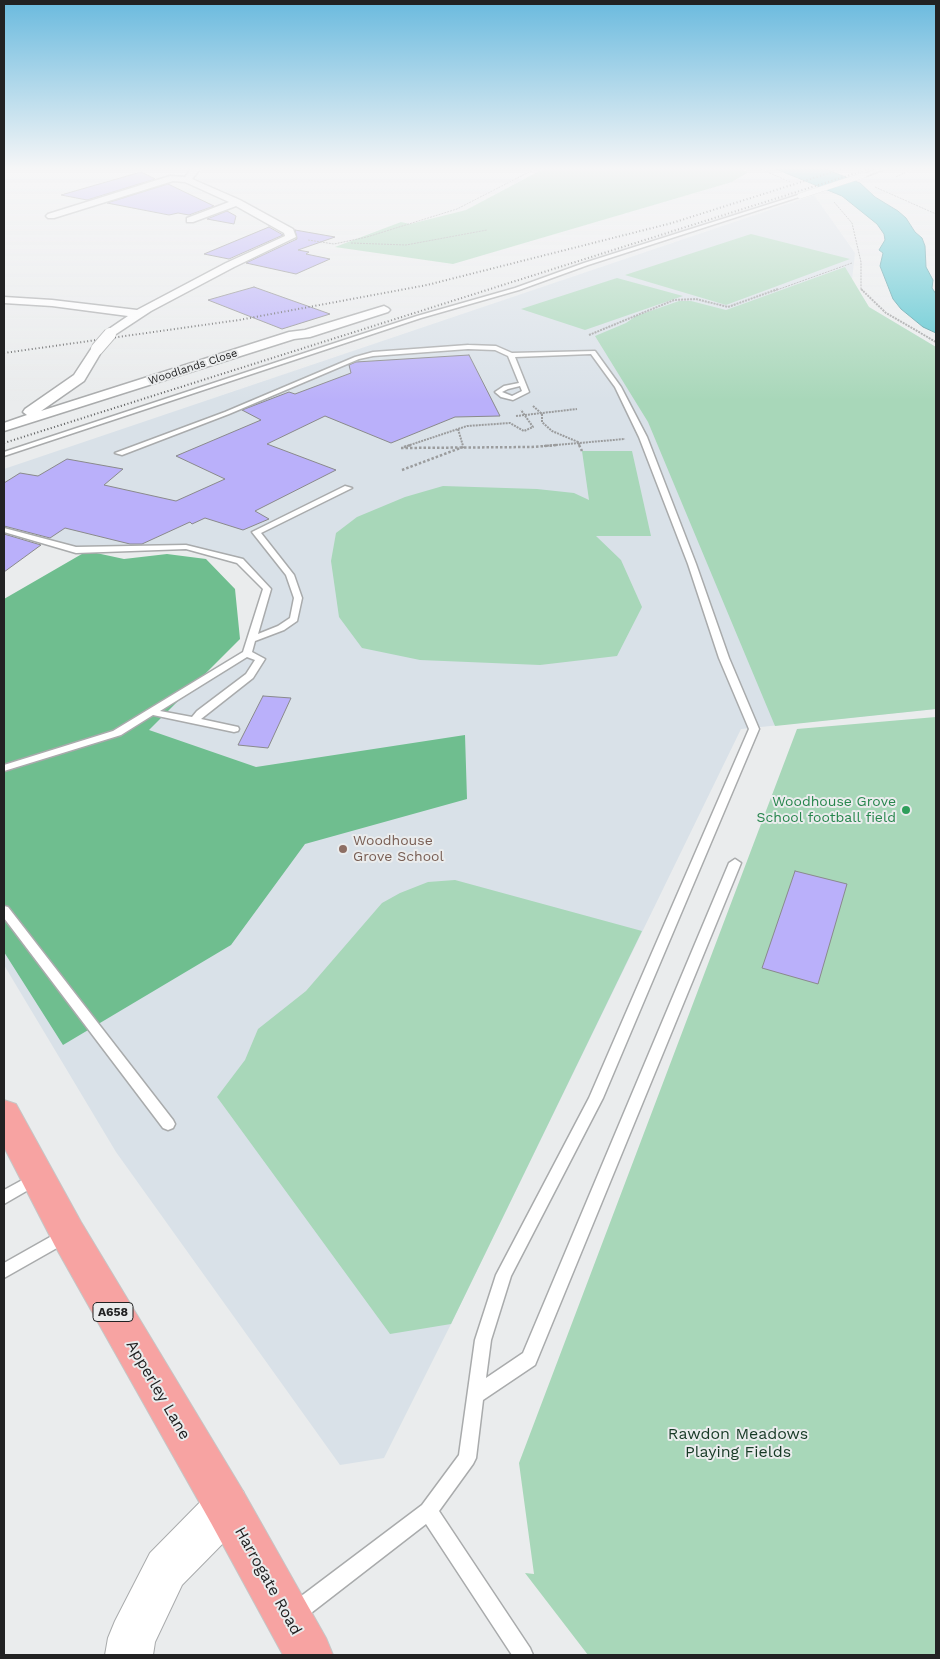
<!DOCTYPE html>
<html>
<head>
<meta charset="utf-8">
<style>
  body { margin:0 }
  #map { position:relative; width:940px; height:1659px; overflow:hidden; background:#eaeced; font-family:"Work Sans",sans-serif }
  canvas { display:block }
  .frame { position:absolute; inset:0; border:5px solid #222223; pointer-events:none }
</style>
</head>
<body>
<div id="map">
<canvas width="940" height="1659"></canvas>
<div class="frame"></div>
</div>
<script>
const ctx = document.querySelector('canvas').getContext('2d');
ctx.lineJoin = 'round';
function fill(path, color) {
  ctx.fillStyle = color;
  ctx.fill(path, 'evenodd');
}
function toPath(rows) {
  const path = new Path2D();
  for (const r of rows) {
    path.moveTo(r[0], r[1]);
    for (let i = 2; i < r.length; i += 2) path.lineTo(r[i], r[i + 1]);
  }
  return path;
}
function trace(path, color, width, dash) {
  ctx.strokeStyle = color;
  ctx.lineWidth = width;
  ctx.lineCap = dash ? 'butt' : 'round';
  ctx.setLineDash(dash || []);
  ctx.stroke(path);
}
function write(font, color, halo, rows, align = 'center') {
  ctx.font = font + ' "Work Sans",sans-serif';
  ctx.lineWidth = 4;
  ctx.setLineDash([]);
  ctx.textBaseline = 'middle';
  ctx.strokeStyle = halo;
  ctx.fillStyle = color;
  for (const [text, x, y, turn = 0] of rows) {
    ctx.save();
    ctx.translate(x, y);
    ctx.rotate((+turn || 0) * Math.PI / 180);
    ctx.textAlign = isNaN(turn) ? turn : align;
    if (halo) ctx.strokeText(text, 0, 0);
    ctx.fillText(text, 0, 0);
    ctx.restore();
  }
}
const built = toPath([
  [814,195,855,253,852,280,869,307,936,347,936,709,741,729,451,1324,384,1458,340,1465,116,1152,4,965,4,768,117,733,247,653,267,588,240,561,186,547,76,550,4,530,4,469]
]);
const green = toPath([
  [543,169,742,169,748,172,732,182,453,264,335,247,401,222,410,224,466,210],
  [751,234,850,259,726,305,625,275],
  [845,267,869,307,936,347,936,709,775,726,648,422,595,336,626,323,636,316,679,301,691,301,726,310],
  [617,278,683,296,585,330,521,309],
  [582,451,632,451,651,536,596,536,621,560,642,607,617,656,540,665,420,660,362,648,339,617,331,561,336,533,357,517,405,497,443,486,537,489,574,493,589,500],
  [936,717,936,1655,588,1655,525,1573,534,1574,519,1463,797,729],
  [455,880,642,931,451,1324,390,1334,217,1097,245,1060,258,1029,306,991,382,903,400,893,428,882]
]);
const forest = toPath([
  [87,551,124,559,167,554,206,559,235,589,240,639,149,730,256,767,465,735,467,799,305,844,231,945,63,1045,4,952,4,599]
]);
const water = toPath([
  [776,169,825,169,833,172,860,183,875,197,898,211,906,218,915,232,922,238,925,246,926,267,933,280,932,288,936,294,936,333,923,327,901,309,893,299,880,266,883,253,879,250,885,240,884,234,877,224,842,196,776,169]
]);
const building = toPath([
  [141,172,155,179,87,200,61,195,141,172],
  [168,184,214,206,189,215,178,213,169,215,107,203,168,184],
  [227,211,236,216,234,224,207,219,227,211],
  [269,227,283,235,229,259,204,254,269,227],
  [295,230,335,237,298,250,309,252,306,254,330,259,296,274,246,263,297,239,295,230],
  [254,287,330,314,282,329,208,300,254,287],
  [469,355,500,416,455,417,391,443,325,416,267,444,336,470,255,511,269,519,243,530,205,518,192,524,190,522,142,544,130,544,65,528,50,538,4,526,4,483,20,473,38,476,67,459,123,469,104,485,176,501,225,479,176,456,261,420,242,410,289,392,295,394,351,373,349,365,356,362,469,355],
  [4,534,41,545,4,572,4,534],
  [263,696,291,698,268,748,238,745,263,696],
  [795,871,847,884,818,984,762,968,795,871]
]);
const pathFar2 = toPath([
  [761,169,790,182],
  [896,177,912,169],
  [875,187,936,214],
  [834,202,852,223,861,262,861,289,863,291],
  [308,240,334,244,367,237,457,209,535,169],
  [351,243,406,245,487,230],
  [774,291,852,263]
]);
const pathFar1 = toPath([
  [861,289,886,313,936,342],
  [589,335,674,300,696,299,728,307,778,289],
  [533,406,542,414,542,422,552,431,578,442,580,446],
  [516,416,577,409],
  [458,429,463,446],
  [407,446,467,426,510,423,524,431,533,427,521,410],
  [544,446,625,439]
]);
const path = toPath([
  [579,445,582,451],
  [404,447,411,445],
  [401,448,532,447,558,445],
  [402,470,463,447,462,445]
]);
const lane = toPath([
  [877,169,884,169,866,176,862,175,877,169],
  [798,195,802,196,588,265,519,290,421,318,4,456,4,452,417,316,515,288,584,263,798,195],
  [468,345,496,346,512,353,595,351,621,387,647,437,696,564,729,658,759,729,603,1098,511,1276,491,1340,486,1378,523,1353,729,863,735,859,741,863,535,1365,483,1400,476,1458,473,1464,439,1511,530,1648,533,1655,512,1655,426,1524,302,1620,295,1623,288,1620,285,1613,288,1606,422,1505,459,1455,475,1340,496,1275,589,1098,749,729,719,658,688,564,639,437,615,387,591,354,515,357,529,392,513,400,501,397,495,392,504,386,519,383,508,356,495,350,468,349,373,356,359,359,229,414,122,455,115,453,225,412,355,357,373,352,468,345],
  [520,386,522,391,512,396,502,392,508,389,520,386],
  [345,486,352,488,261,533,294,575,302,598,297,621,284,630,255,641,252,652,265,659,253,678,201,719,238,727,239,729,238,731,234,732,153,715,121,735,4,771,4,765,113,731,243,652,263,589,237,563,186,549,76,553,4,532,4,528,76,547,186,545,243,559,271,589,258,634,278,626,290,618,294,598,286,575,252,532,345,486],
  [247,657,255,660,246,674,197,711,192,717,160,711,247,657],
  [4,906,8,907,173,1120,175,1124,173,1128,168,1130,163,1128,4,918,4,906],
  [37,1172,42,1174,44,1178,42,1182,4,1204,4,1190,37,1172],
  [66,1228,71,1230,74,1235,71,1240,4,1278,4,1263,66,1228]
]);
const street = toPath([
  [191,169,200,169,192,179,240,200,293,229,296,237,234,267,151,311,110,338,106,337,104,334,106,331,128,316,52,306,4,303,4,297,52,300,137,310,226,263,285,236,284,233,236,206,193,222,187,222,187,218,229,202,185,182,173,181,54,218,48,218,46,216,48,214,170,176,185,177,191,169],
  [384,306,388,308,390,310,388,312,310,337,294,339,4,431,4,423,27,415,23,412,25,409,74,375,93,346,101,346,103,349,84,381,41,411,289,332,305,330,384,306]
]);
const secondary = toPath([
  [227,1485,243,1491,249,1507,243,1523,182,1585,155,1642,153,1655,105,1655,108,1638,115,1621,150,1553,211,1491,227,1485]
]);
const highway = toPath([
  [4,1100,16,1104,81,1222,243,1491,326,1638,333,1655,283,1655,211,1523,55,1246,4,1147,4,1100]
]);
const rail = toPath([
  [4,353,239,320,427,285,672,223,842,169],
  [4,443,869,169]
]);
const laneBridge = toPath([
  [800,196,864,175]
]);
const streetBridge = toPath([
  [97,349,110,334]
]);
const markers = [
  [906,810,5,"#2e9e5b"],
  [343,849,5,"#8d6e63"]
];
const farStreetnames = [
  ["Woodlands Close",193,367,-18]
];
const shields = [
  [113,1312,40]
];
const shieldNames = [
  ["A658",113,1312]
];
const leisureNames = [
  ["Woodhouse Grove",896,802],
  ["School football field",896,818]
];
const educationNames = [
  ["Woodhouse",353,841],
  ["Grove School",353,857]
];
const nearStreetnames = [
  ["Apperley Lane",158,1390,60],
  ["Harrogate Road",268,1581,61]
];
const nearParknames = [
  ["Rawdon Meadows",738,1434],
  ["Playing Fields",738,1452]
];
fill(built, '#d9e1e8');
fill(green, '#a8d7b9');
fill(forest, '#6fbe8f');
fill(water, '#4ec3ce');
trace(water, '#41939b', 1);
fill(building, '#bab0fa');
trace(building, '#8a8a8c', 1);
trace(lane, '#a9abac', 3);
trace(street, '#a9abac', 3);
trace(secondary, '#a9abac', 2);
trace(highway, '#c6c6c6', 2);
trace(pathFar2, '#9b9c9d', 1, [2, 1]);
trace(pathFar1, '#9b9c9d', 2, [2, 1]);
trace(path, '#9b9c9d', 2.5, [2.5, 2]);
fill(lane, '#fff');
fill(street, '#fff');
fill(secondary, '#fff');
fill(highway, '#f7a3a2');
trace(rail, '#58595a', 2, [1, 2.5]);
trace(laneBridge, '#a9abac', 6, []);
trace(streetBridge, '#a9abac', 14, []);
trace(laneBridge, '#fff', 5);
trace(streetBridge, '#fff', 12);
const sky = ctx.createLinearGradient(0, 0, 0, 401);
sky.addColorStop(0, '#6abade');
sky.addColorStop(0.42, '#f6f6f7');
sky.addColorStop(1, '#f6f6f700');
ctx.fillStyle = sky;
ctx.fillRect(0, 0, 940, 401);
for (const [x, y, r, color] of markers) {
  const dot = new Path2D();
  dot.arc(x, y, r, 0, 2 * Math.PI);
  ctx.fillStyle = color;
  ctx.fill(dot);
  trace(dot, '#eaeced', 2);
}
write('11px', '#222223', '#eaeced', farStreetnames);
for (const [x, y, w] of shields) {
  const box = new Path2D();
  box.roundRect(x - w / 2, y - 9.5, w, 19, 4);
  ctx.fillStyle = '#eaeced';
  ctx.fill(box);
  trace(box, '#222223', 1);
}
write('bold 12px', '#222223', null, shieldNames);
write('14px', '#27864d', '#eaeced', leisureNames, 'right');
write('14px', '#785e54', '#eaeced', educationNames, 'left');
write('16px', '#222223', '#eaeced', nearStreetnames);
write('16px', '#173a26', '#eaeced', nearParknames);
</script>
</body>
</html>
